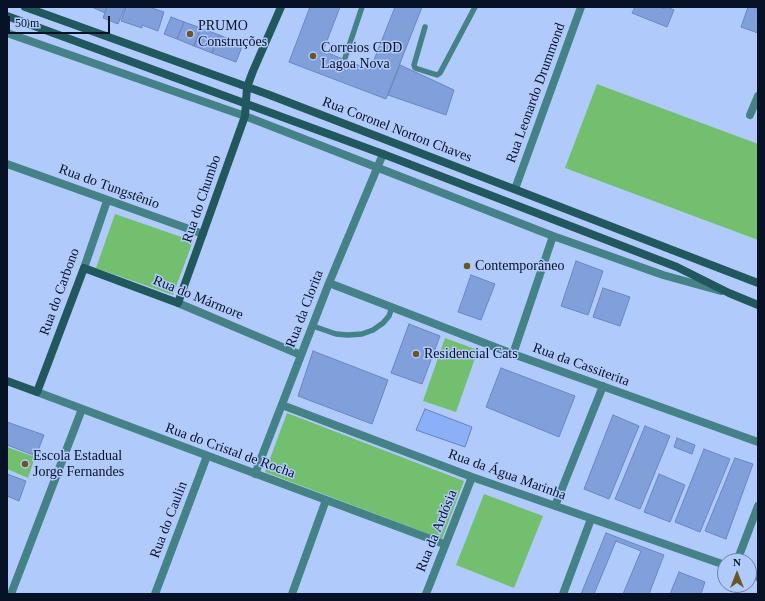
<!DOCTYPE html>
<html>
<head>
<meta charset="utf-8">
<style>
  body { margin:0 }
  #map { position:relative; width:765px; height:601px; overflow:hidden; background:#b1cafc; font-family:"Times New Roman",serif }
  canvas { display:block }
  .frame { position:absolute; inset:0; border:8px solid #081227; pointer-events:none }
  .north { position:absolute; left:717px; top:553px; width:40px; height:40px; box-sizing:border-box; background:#b1cafc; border:1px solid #6d80a7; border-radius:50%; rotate:0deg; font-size:11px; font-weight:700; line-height:16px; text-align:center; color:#081227 }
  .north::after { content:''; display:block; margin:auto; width:14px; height:18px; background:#6c5525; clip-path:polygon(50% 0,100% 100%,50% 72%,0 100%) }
  .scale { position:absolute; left:8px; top:16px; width:102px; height:18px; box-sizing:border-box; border:2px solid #081227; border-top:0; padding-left:5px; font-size:12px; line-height:14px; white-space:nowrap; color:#081227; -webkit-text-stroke:3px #b1cafc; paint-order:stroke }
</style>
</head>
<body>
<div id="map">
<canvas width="765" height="601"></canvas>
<div class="frame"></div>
<div class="north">N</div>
<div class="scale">50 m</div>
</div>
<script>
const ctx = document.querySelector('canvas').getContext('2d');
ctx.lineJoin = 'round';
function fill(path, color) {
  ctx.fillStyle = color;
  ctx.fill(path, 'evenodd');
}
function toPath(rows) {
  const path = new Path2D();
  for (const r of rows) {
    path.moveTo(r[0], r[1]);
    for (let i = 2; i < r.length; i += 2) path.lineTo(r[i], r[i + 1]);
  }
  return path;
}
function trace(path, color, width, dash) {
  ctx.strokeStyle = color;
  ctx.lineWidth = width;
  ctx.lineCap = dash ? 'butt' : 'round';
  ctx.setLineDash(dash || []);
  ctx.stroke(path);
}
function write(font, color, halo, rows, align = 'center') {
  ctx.font = font + ' "Times New Roman",serif';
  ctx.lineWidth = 3;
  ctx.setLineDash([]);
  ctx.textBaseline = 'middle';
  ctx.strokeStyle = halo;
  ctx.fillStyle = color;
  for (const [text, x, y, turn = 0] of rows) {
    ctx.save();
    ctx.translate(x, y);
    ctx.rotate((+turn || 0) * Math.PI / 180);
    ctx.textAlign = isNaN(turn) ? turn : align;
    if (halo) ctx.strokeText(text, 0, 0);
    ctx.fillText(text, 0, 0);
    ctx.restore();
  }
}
const green = toPath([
  [597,84,758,144,758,240,565,168],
  [115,214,193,241,173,295,96,268],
  [445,338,478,350,456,412,423,401],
  [287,413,464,481,442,539,265,472],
  [7,447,35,457,28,478,7,469],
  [484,494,543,516,514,588,456,565]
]);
const water = toPath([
  [425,409,472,427,465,447,416,430,425,409]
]);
const building = toPath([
  [92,7,107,7,105,13,92,7],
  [107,7,125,7,118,24,103,18,107,7],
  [126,7,149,7,164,12,158,31,142,25,142,28,121,21,126,7],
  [310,7,340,7,323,51,370,70,395,7,422,7,386,99,289,62,310,7],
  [635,7,660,7,665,9,667,7,674,10,667,27,632,13,635,7],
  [748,7,758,8,758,33,741,27,748,7],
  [171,17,184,22,177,39,164,34,171,17],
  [184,22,201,28,194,46,177,39,184,22],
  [201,28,219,35,212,53,194,46,201,28],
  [219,35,243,44,236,62,212,53,219,35],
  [400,65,454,90,446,115,388,95,400,65],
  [576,261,603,271,588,315,561,306,576,261],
  [471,275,495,284,481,320,458,312,471,275],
  [603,288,630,297,620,326,593,317,603,288],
  [409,324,440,336,422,384,391,373,409,324],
  [313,351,388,380,372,424,298,396,313,351],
  [501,368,575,396,559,437,486,407,501,368],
  [613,415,639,426,609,499,584,489,613,415],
  [7,422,44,435,36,456,7,445,7,422],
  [645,426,670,436,640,509,615,499,645,426],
  [677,438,695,445,692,454,674,447,677,438],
  [704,449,730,459,700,532,675,522,704,449],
  [735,458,753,464,726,539,705,531,735,458],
  [7,474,26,481,19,501,7,496,7,474],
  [659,474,685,485,670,522,644,512,659,474],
  [606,533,664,555,649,594,581,594,606,533],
  [616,541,641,551,623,594,594,594,616,541],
  [679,572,705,582,701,594,670,594,679,572]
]);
const lane = toPath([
  [425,27,414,65,415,68,437,75,440,73,475,7],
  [345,58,362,7],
  [313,326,336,334,348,335,362,334,373,330,383,323,389,316,392,307]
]);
const street = toPath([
  [7,33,245,116,553,236,663,275,721,291],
  [750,115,758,96],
  [7,164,203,234],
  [515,189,581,7],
  [84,268,107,201],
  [329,283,513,354,758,442],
  [178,303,301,355],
  [513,354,553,236],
  [37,392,444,544],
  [282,405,472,477,725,565],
  [255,474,329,283,383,154],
  [555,506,603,386],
  [737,561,758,506],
  [749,574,758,577],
  [11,594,82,409],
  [155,594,207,456],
  [292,594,326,500],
  [426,594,472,477],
  [563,594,591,519]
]);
const secondary = toPath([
  [25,7,267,94,758,283],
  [7,16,383,154,677,267,729,293,758,305],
  [7,381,37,392,84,268,178,303,245,116,247,87,253,71,281,7]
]);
const markers = [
  [190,34,4,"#6c5525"],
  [313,56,4,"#6c5525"],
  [467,266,4,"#6c5525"],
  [416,354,4,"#6c5525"],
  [25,464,4,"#6c5525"]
];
const poiNames = [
  ["PRUMO",198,26],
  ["Construções",198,42],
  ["Correios CDD",321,48],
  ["Lagoa Nova",321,64],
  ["Contemporâneo",475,266],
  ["Residencial Cats",424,354],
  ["Escola Estadual",33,456],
  ["Jorge Fernandes",33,472]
];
const streetNames = [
  ["Rua Leonardo Drummond",536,93,-70],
  ["Rua Coronel Norton Chaves",397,130,21],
  ["Rua do Tungstênio",109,187,20],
  ["Rua do Chumbo",202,199,-71],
  ["Rua do Carbono",60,292,-70],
  ["Rua do Mármore",198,298,22],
  ["Rua da Clorita",305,309,-69],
  ["Rua da Cassiterita",581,365,20],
  ["Rua do Cristal de Rocha",230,451,20],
  ["Rua da Água Marinha",507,475,20],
  ["Rua do Caulin",169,520,-69],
  ["Rua da Ardósia",437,531,-68]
];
fill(green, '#72c06f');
fill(water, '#8bb0f9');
trace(water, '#6481ba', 1);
fill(building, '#81a0db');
trace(building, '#6986c0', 1);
trace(lane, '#448287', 5.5);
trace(street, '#448287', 8);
trace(secondary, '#20585e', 8);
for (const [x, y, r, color] of markers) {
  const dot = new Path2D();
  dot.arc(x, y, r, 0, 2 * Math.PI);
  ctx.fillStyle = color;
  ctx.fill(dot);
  trace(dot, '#b1cafc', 1.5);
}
write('14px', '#081227', '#b1cafc', poiNames, 'left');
write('14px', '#081227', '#b1cafc', streetNames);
</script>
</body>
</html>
